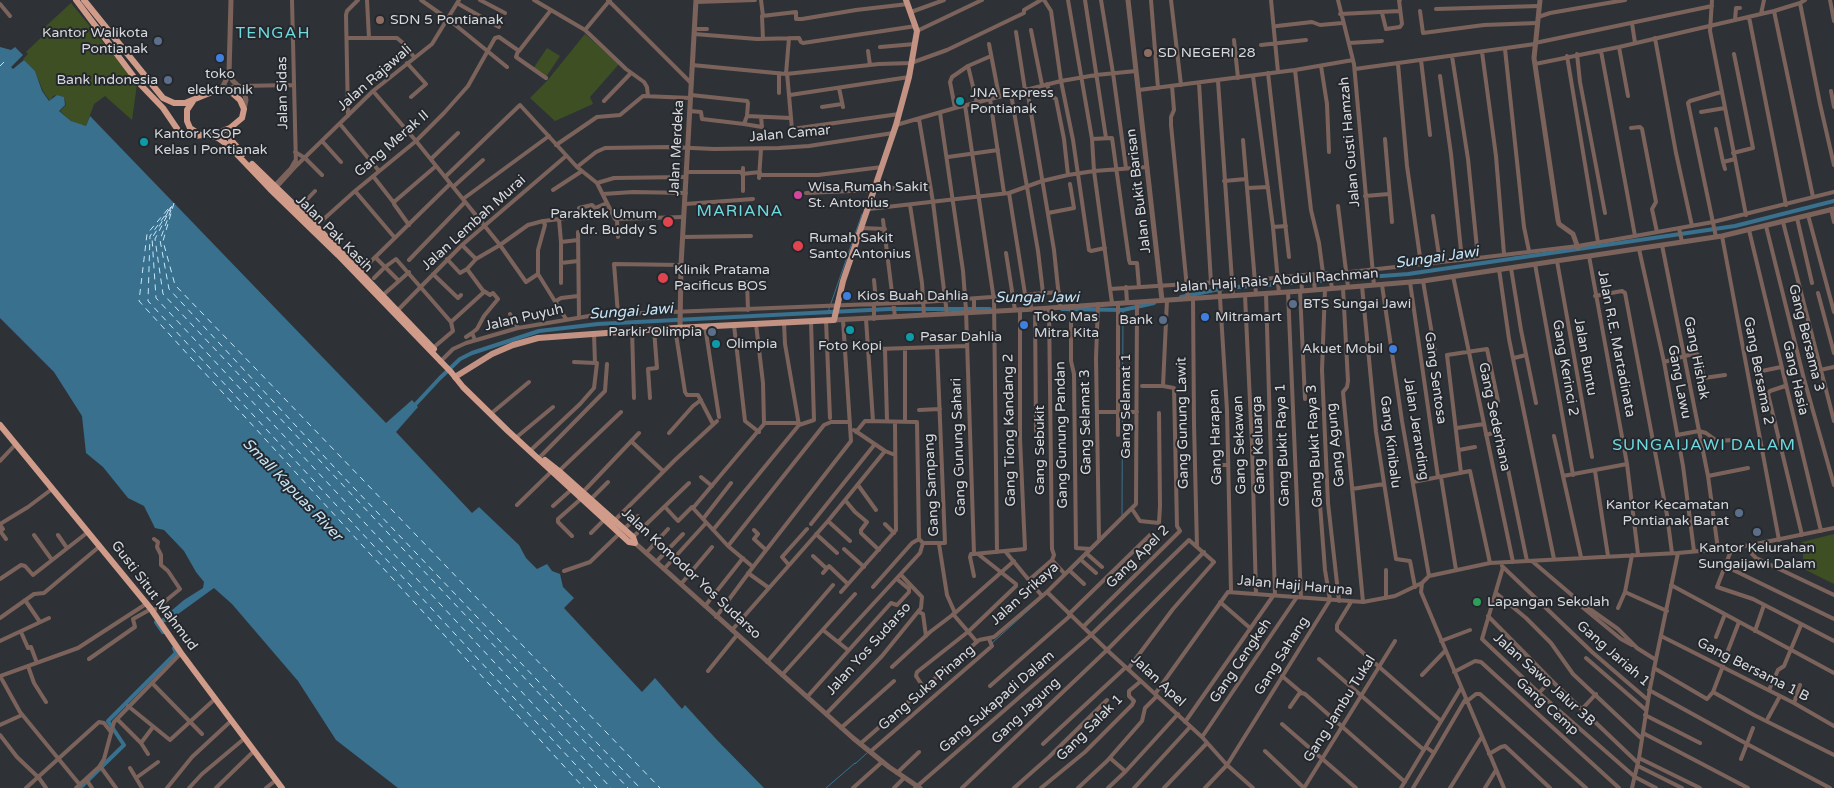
<!DOCTYPE html>
<html>
<head>
<meta charset="utf-8">
<style>
  body { margin:0 }
  canvas { display:block; background:#2e3237 }
</style>
</head>
<body>
<canvas width="1834" height="788"></canvas>
<script>
const ctx = document.querySelector('canvas').getContext('2d');
ctx.lineJoin = 'round';
function fill(path, color) {
  ctx.fillStyle = color;
  ctx.fill(path, 'evenodd');
}
function toPath(rows) {
  const path = new Path2D();
  for (const r of rows) {
    path.moveTo(r[0], r[1]);
    for (let i = 2; i < r.length; i += 2) path.lineTo(r[i], r[i + 1]);
  }
  return path;
}
function trace(path, color, width, dash) {
  ctx.strokeStyle = color;
  ctx.lineWidth = width;
  ctx.lineCap = dash ? 'butt' : 'round';
  ctx.setLineDash(dash || []);
  ctx.stroke(path);
}
function write(font, color, halo, rows, align = 'center') {
  ctx.font = font + ' "Varela Round",sans-serif';
  ctx.lineWidth = 4;
  ctx.setLineDash([]);
  ctx.textBaseline = 'middle';
  ctx.strokeStyle = halo;
  ctx.fillStyle = color;
  for (const [text, x, y, turn = 0] of rows) {
    ctx.save();
    ctx.translate(x, y);
    ctx.rotate((+turn || 0) * Math.PI / 180);
    ctx.textAlign = isNaN(turn) ? turn : align;
    if (halo) ctx.strokeText(text, 0, 0);
    ctx.fillText(text, 0, 0);
    ctx.restore();
  }
}
const green = toPath([
  [71,3,137,84,132,120,105,96,94,104,86,126,80,125,71,121,60,111,66,105,64,97,57,95,53,96,50,101,43,91,35,71,23,59,28,54,26,52,47,32,44,28],
  [585,34,619,64,590,97,593,104,555,121,530,98,547,81],
  [547,48,560,56,546,77,533,69],
  [1834,534,1834,584,1804,569,1802,542]
]);
const water = toPath([
  [0,47,11,50,15,47,23,55,11,67,13,69,24,60,35,71,42,91,49,101,57,95,64,97,65,105,59,111,71,121,86,126,90,116,386,423,412,400,418,407,396,432,472,513,479,507,519,545,526,558,537,569,547,564,552,571,560,574,563,587,574,598,564,608,642,692,655,678,682,709,685,705,717,740,764,788,398,788,336,740,298,681,232,604,214,588,167,622,158,622,184,600,203,588,204,582,196,572,184,551,164,530,155,528,144,506,128,498,103,467,86,453,82,416,54,372,0,318]
]);
const stream = toPath([
  [828,312,862,214],
  [1122,516,1123,310],
  [1089,553,1116,526],
  [1071,571,1086,556],
  [992,643,1041,599],
  [855,764,867,753],
  [826,788,855,763]
]);
const canal = toPath([
  [1181,297,1224,288,1408,274,1735,226,1834,201],
  [1062,309,1123,310,1154,303],
  [413,407,440,378,460,359,472,353,539,331,598,324,889,309,990,309],
  [158,622,156,622,163,632],
  [80,788,124,745,108,721,176,653,174,648]
]);
const ferry = toPath([
  [0,66,4,62],
  [174,203,163,241,175,285,660,788],
  [172,206,155,239,163,294,628,788],
  [171,207,150,236,148,301,597,788],
  [168,209,147,234,139,301,584,788],
  [171,210,160,240,169,289,335,468,640,788],
  [168,212,152,238,156,298,611,788]
]);
const minor = toPath([
  [292,0,296,166],
  [367,0,369,38],
  [421,0,448,19,507,67],
  [480,0,505,13],
  [534,0,585,30],
  [608,0,691,83],
  [610,0,585,30,626,69,644,82,647,87,648,96],
  [761,0,763,16],
  [1044,0,1051,11,1061,81,1073,140,1089,250,1091,251,1105,248],
  [1068,0,1092,139,1094,171,1112,303],
  [1085,0,1106,138],
  [1101,0,1113,73,1126,168],
  [1151,0,1158,88],
  [1171,0,1181,85],
  [1271,0,1278,72],
  [1338,0,1354,64,1374,285],
  [1712,0,1710,31,1746,215],
  [1830,0,1834,21],
  [696,2,755,0],
  [457,3,499,27],
  [1800,3,1820,104,1834,165],
  [0,4,10,16],
  [1436,9,1539,6],
  [1420,11,1423,33,1484,25,1537,23],
  [1774,11,1813,197],
  [911,12,944,0],
  [1382,13,1386,29,1400,27,1402,24,1399,0,1400,0],
  [1340,14,1400,11],
  [1761,14,1764,0],
  [1538,17,1550,13,1625,0],
  [1749,17,1786,205],
  [1735,20,1736,8,1740,8],
  [1632,23,1635,43],
  [1277,26,1312,22,1320,25,1342,23],
  [694,29,707,29],
  [1031,30,1042,85],
  [917,31,982,0],
  [1016,32,1025,90],
  [694,34,757,39,799,38,801,42,803,43,916,26],
  [347,38,397,38,403,43,414,57],
  [1655,38,1676,153,1692,226],
  [763,39,762,16,796,12,796,19,802,19,856,10,908,4],
  [1234,40,1238,78],
  [1349,43,1382,41],
  [1535,43,1712,6],
  [989,44,999,96],
  [1261,45,1306,40],
  [880,47,915,44],
  [1619,47,1628,96],
  [1505,49,1524,227,1529,251],
  [518,51,516,57,546,78],
  [868,51,870,65],
  [1601,51,1635,236],
  [1482,52,1496,156,1504,254],
  [1577,54,1580,82,1605,213],
  [1452,56,1468,159,1478,258,1578,246,1635,236,1713,222,1834,192],
  [1567,56,1598,242],
  [1421,60,1430,135],
  [407,63,426,84,411,97],
  [1398,64,1407,166,1421,264],
  [1535,64,1619,47,1774,11,1800,3,1805,0],
  [692,65,786,74,879,64,911,63,947,50,1024,13,1024,10,1041,0],
  [968,66,977,103],
  [1321,66,1327,104,1329,152],
  [1355,69,1535,44],
  [1295,70,1311,210,1319,243,1323,273,1330,274,1332,289],
  [779,73,779,93],
  [787,73,792,129,899,114],
  [1268,73,1289,257],
  [786,74,789,38],
  [1253,76,1273,227,1279,293],
  [1440,76,1451,154,1462,260],
  [1218,81,1233,295],
  [1199,83,1211,283],
  [1047,84,1050,95,1056,99,1064,139,1068,175],
  [1172,86,1174,110,1171,117,1171,125,1188,298],
  [224,88,238,86,294,85],
  [839,88,843,107],
  [1027,89,1054,250,1060,307],
  [1139,90,1295,70,1353,60],
  [373,91,416,141,500,245,476,259],
  [1831,91,1834,107],
  [1011,94,1038,251,1043,293],
  [691,95,747,101,748,103,747,116],
  [790,95,909,77],
  [990,99,1004,193],
  [604,101,631,73],
  [965,105,994,300,997,552],
  [822,107,842,104],
  [955,108,950,82,952,77,968,66,991,56],
  [690,111,701,112,702,119,744,124,747,116,790,118],
  [1701,112,1725,108],
  [940,113,963,271,966,310,974,554,971,554,970,557,974,576],
  [348,116,346,15,347,11,358,0],
  [919,119,933,202,947,314],
  [340,124,379,171],
  [744,124,762,127,761,117],
  [896,125,955,108,1061,81,1096,75,1136,71],
  [1631,128,1640,127,1642,129,1656,202,1652,209,1657,232],
  [1716,129,1723,162,1735,159],
  [1092,139,1112,138,1129,260,1130,263,1137,263,1139,287],
  [1385,139,1392,222],
  [1243,140,1256,294],
  [322,141,341,162],
  [556,145,597,117,620,115,643,96,691,98],
  [295,152,305,158,322,175],
  [1733,153,1753,148,1734,54],
  [948,157,998,150],
  [431,159,458,133],
  [1723,162,1725,169],
  [577,167,596,152,605,148,670,147,714,149,779,148,809,146,893,133],
  [743,168,743,191],
  [687,172,743,172],
  [742,174,760,172],
  [759,175,818,175,882,167],
  [373,176,394,203],
  [445,177,520,105,577,167,597,183,615,219,684,217],
  [759,178,761,149],
  [1224,181,1246,179],
  [597,183,614,178,686,177],
  [274,186,291,168,295,161],
  [453,187,483,160],
  [276,188,296,166,373,91,432,44,459,0],
  [1248,188,1268,187],
  [553,190,582,171],
  [355,191,395,238],
  [806,193,875,190,930,184],
  [1009,193,1025,294],
  [603,194,633,192,686,193],
  [1365,196,1389,194],
  [463,199,549,136],
  [685,204,753,199],
  [910,205,922,283,924,315],
  [1338,206,1348,287],
  [298,209,315,191],
  [869,209,1009,193,1042,181,1068,175,1094,171,1147,167],
  [1831,209,1834,222],
  [1048,213,1074,208,1070,184],
  [1808,215,1834,312],
  [1433,216,1440,262],
  [1797,218,1812,283],
  [559,219,580,215,579,208,592,205,595,208,607,203],
  [617,220,618,237],
  [883,220,895,317],
  [544,221,559,219,561,242,578,240],
  [1783,222,1834,421],
  [409,225,394,204,394,202,436,166],
  [316,226,355,191,416,141,444,113,468,86,495,38,499,37,519,51,551,10],
  [1766,226,1804,379,1834,485],
  [1273,227,1286,226],
  [862,228,885,229],
  [1679,228,1682,242],
  [1749,230,1821,531],
  [578,232,579,318],
  [1722,236,1779,540],
  [683,237,751,236],
  [1716,237,1688,103,1690,101,1721,92],
  [561,242,561,283],
  [1662,245,1708,476,1718,549],
  [1639,249,1664,362,1683,466,1694,551],
  [1006,253,1015,310],
  [1589,256,1627,464,1638,554],
  [375,257,385,267,396,259,451,322,453,331,433,348],
  [447,259,460,273,467,269,476,259,462,245],
  [409,260,465,202],
  [1557,261,1592,457],
  [561,263,578,261],
  [1535,264,1573,475],
  [1511,268,1521,330,1536,403],
  [1499,269,1509,339,1554,559],
  [360,272,450,184],
  [1350,272,1478,258],
  [433,274,458,298,461,295],
  [538,274,526,282,500,245,528,225,543,221,545,225,538,250,538,274,566,319],
  [1313,274,1315,290],
  [1301,275,1302,291],
  [1453,276,1513,562],
  [374,278,385,267,399,281,409,272],
  [874,280,876,301,874,304,874,319],
  [1255,280,1323,273],
  [1423,281,1435,352],
  [747,282,748,310],
  [1410,282,1438,477],
  [1382,285,1402,421,1429,576],
  [1362,286,1376,432,1396,559,1410,561,1415,587],
  [1126,287,1127,302],
  [1343,288,1348,381,1347,387,1343,392,1363,602],
  [1110,289,1219,282,1227,410,1231,591],
  [1325,289,1322,370,1328,503,1339,601],
  [1300,291,1305,399],
  [1288,292,1301,597],
  [1266,293,1275,595],
  [1818,293,1834,353],
  [1030,294,1031,309],
  [383,295,399,281],
  [1245,295,1252,445,1256,594],
  [1595,296,1622,291,1625,293,1667,515,1672,553],
  [1193,298,1194,424,1197,547],
  [974,299,974,312],
  [556,301,561,298,578,296],
  [1098,304,1096,358,1099,539],
  [1071,306,1071,361,1074,374,1076,548,1090,549],
  [1035,309,1036,431],
  [398,310,462,245,566,156],
  [510,314,518,328],
  [618,314,614,264,681,265],
  [866,319,873,421],
  [826,320,830,418],
  [451,322,484,292,467,269],
  [784,323,785,344,799,425],
  [734,325,745,421,759,432],
  [705,326,719,417],
  [675,328,685,392,687,395,698,395,713,424],
  [632,330,634,398],
  [472,333,477,329,484,316,498,299,493,293,490,295,484,291],
  [466,337,472,333,475,340],
  [878,349,967,346],
  [885,349,887,420],
  [1514,358,1526,355],
  [440,362,453,349,466,343,518,328,595,315,924,302,1059,292],
  [574,362,595,363,594,334],
  [1664,362,1696,353,1699,356,1704,378,1725,375],
  [1820,370,1834,367],
  [1762,371,1781,367],
  [1142,386,1164,386],
  [1785,386,1770,391,1768,394,1802,535],
  [594,388,597,363],
  [650,398,648,369,657,368,654,329],
  [919,410,940,409],
  [493,412,529,382],
  [1097,412,1137,412],
  [905,422,905,348],
  [764,423,798,423],
  [1457,428,1484,424],
  [854,430,885,451,895,455],
  [856,432,865,421,917,422,919,539,923,543,945,543,937,347],
  [669,433,693,406,701,400],
  [1118,435,1118,303],
  [1486,435,1500,431,1527,561],
  [1677,435,1699,431,1706,433,1717,441,1733,440],
  [518,436,553,407],
  [1554,436,1563,476,1627,464],
  [631,441,663,471],
  [532,449,580,404,594,388],
  [1459,450,1475,447],
  [540,457,605,391,607,364],
  [0,461,15,445],
  [1216,465,1228,465],
  [559,471,621,412],
  [1595,471,1608,556],
  [1461,473,1447,355,1487,349,1498,401],
  [1563,476,1581,557],
  [1708,476,1748,468],
  [701,477,712,486],
  [1441,477,1456,570],
  [1413,482,1470,471,1490,563],
  [858,485,876,510],
  [1352,489,1384,484],
  [582,493,639,433],
  [591,499,608,482],
  [845,500,855,512,867,522,861,530,861,533,879,550],
  [517,505,552,471],
  [553,506,572,489],
  [665,507,678,521,692,507,728,546,753,567],
  [693,508,764,424,763,383,756,324],
  [1132,509,1140,521,1159,523,1160,506,1159,413],
  [703,519,731,483],
  [615,520,675,460,717,421],
  [828,521,850,541],
  [0,524,28,507,52,489],
  [811,524,875,444],
  [885,524,894,533],
  [0,525,3,529,0,531,6,539],
  [624,529,638,516],
  [713,530,799,425,814,420,811,321],
  [754,530,758,534,754,539,766,550],
  [591,533,605,519],
  [816,534,837,553],
  [34,535,52,560],
  [58,535,67,548],
  [572,536,558,522,558,519,582,498],
  [633,537,689,483],
  [939,544,947,595,955,613],
  [1751,545,1752,554,1756,558,1834,595],
  [728,546,824,425,831,422,849,422],
  [1732,548,1717,587,1753,599,1834,641],
  [844,549,864,567],
  [1005,551,1042,596],
  [646,553,668,529],
  [1086,553,1102,567],
  [974,554,1025,549,1020,439,1020,310],
  [813,556,826,568],
  [1080,559,1096,573],
  [1052,560,1065,574],
  [1532,561,1580,602,1618,629,1637,648,1656,660],
  [656,562,683,534],
  [789,565,782,557,807,529],
  [1502,566,1592,652,1648,700],
  [1725,566,1834,619],
  [1503,567,1482,639,1539,693,1635,777,1656,788],
  [664,569,706,523],
  [1069,570,1084,584],
  [1386,570,1386,598],
  [564,571,590,562,620,533],
  [748,573,769,588],
  [823,573,829,566,848,584],
  [0,579,21,565,25,566,33,575,88,532],
  [1029,580,1052,560,1054,555,1052,549,1049,308],
  [681,584,712,547],
  [1671,585,1834,673],
  [873,587,912,543,919,539],
  [841,592,896,530,895,423],
  [1047,592,1107,650,1202,737,1227,765,1253,788],
  [1625,592,1667,611],
  [1496,593,1526,618,1551,643,1573,674,1642,739],
  [25,600,40,622],
  [1220,602,1250,628],
  [1351,602,1337,625,1337,630,1441,721],
  [1580,603,1581,606,1621,639,1632,645],
  [705,606,743,558],
  [1618,608,1625,592,1632,555],
  [152,612,180,589,168,571,161,565,161,555,157,547,158,542,154,539],
  [919,612,923,614,926,636],
  [953,614,977,642],
  [1069,614,1150,535],
  [1488,616,1551,680,1638,763],
  [716,617,753,567,851,441,843,320],
  [0,618,34,594,44,593,100,546],
  [1083,627,1180,531,1177,526,1174,388,1163,386,1167,300],
  [732,630,828,521,885,451],
  [823,630,848,650],
  [1755,631,1764,605],
  [21,632,28,648,31,647,37,663],
  [1661,636,1794,703,1834,726],
  [1716,637,1725,614],
  [0,641,49,618],
  [839,641,920,553,923,543],
  [1441,641,1470,630],
  [1586,658,1646,710],
  [89,659,132,629,135,627,133,619,151,609],
  [1319,659,1424,750],
  [767,662,833,585],
  [28,666,34,683,46,702],
  [1722,666,1739,622],
  [892,667,930,632,955,613,1014,561],
  [1654,668,1707,699,1713,692,1754,715,1834,755],
  [708,671,737,635],
  [1454,672,1475,661,1481,662,1619,788],
  [782,675,855,594],
  [1422,675,1445,651],
  [0,676,78,648,146,604],
  [0,676,20,712,80,785],
  [1282,676,1302,693],
  [152,683,202,734],
  [990,686,1071,615],
  [924,688,916,676,917,672,969,631,1016,586,1016,584,978,554],
  [1649,690,1747,744,1830,788],
  [1769,690,1778,670,1784,666,1801,625],
  [1713,692,1723,666],
  [1539,693,1551,680],
  [1155,694,1228,592,1363,602,1395,596,1422,583],
  [807,697,891,603,897,605,909,592,909,589,897,579],
  [1466,702,1476,694,1480,694,1586,788],
  [1794,703,1800,685],
  [128,706,170,740,216,698],
  [1290,707,1299,694,1302,693,1305,694,1405,782],
  [1582,709,1596,694],
  [826,714,882,656,921,608,922,597,901,575],
  [1645,715,1700,743],
  [1768,718,1780,696],
  [117,719,141,743],
  [1185,722,1273,596],
  [1282,724,1356,788],
  [0,725,22,715],
  [841,728,894,681],
  [1643,733,1748,788],
  [0,735,17,757,39,778,46,788],
  [1202,737,1297,597],
  [860,744,979,640,994,637,1047,592,1136,504,1137,302],
  [1043,744,1126,667],
  [1426,747,1434,753,1465,700],
  [1265,751,1304,788],
  [870,752,992,646,989,639],
  [148,754,141,743,153,727],
  [1489,754,1501,747,1505,746,1550,788],
  [1110,758,1125,771],
  [1639,758,1700,788],
  [1741,759,1753,728],
  [100,766,116,788],
  [1638,766,1682,788],
  [130,768,142,788],
  [897,773,919,752],
  [136,778,158,762],
  [86,779,92,788],
  [26,788,99,722,104,723,111,732],
  [76,788,99,767,104,759,114,722,181,653],
  [167,788,192,757,232,720],
  [189,788,202,774,245,738],
  [216,788,254,751],
  [266,788,276,780],
  [853,788,882,762],
  [894,788,904,778],
  [915,788,1091,635,1189,540,1214,562,1173,609,1128,669],
  [962,788,1107,650,1204,552],
  [1014,788,1049,757,1107,700],
  [1041,788,1085,752,1132,705,1134,701,1129,696,1129,691,1141,681],
  [1078,788,1107,761,1142,721,1145,708,1157,696],
  [1108,788,1126,771,1178,714],
  [1134,788,1190,727],
  [1164,788,1207,743],
  [1205,788,1227,765,1330,600,1325,570,1319,492],
  [1304,788,1395,641],
  [1401,788,1461,688],
  [1413,788,1434,753],
  [1450,788,1481,738],
  [1485,788,1496,770],
  [1504,788,1421,592,1422,583,1429,576,1490,563,1678,553,1732,548,1751,545,1834,528],
  [1632,788,1639,758,1650,688,1678,553]
]);
const tertiary = toPath([
  [1128,0,1162,300],
  [1540,0,1534,58,1558,220,1559,224,1573,234,1578,248],
  [229,74,233,81,244,91,246,100,244,109],
  [222,88,229,74,231,0],
  [834,320,1035,309,1302,291,1423,281,1722,236,1834,209],
  [680,327,681,265,696,0],
  [635,543,853,738,889,767,920,788]
]);
const primary = toPath([
  [455,377,492,354,513,345,538,338,675,328,834,320,843,281,896,125,909,77,917,31,906,0]
]);
const trunk = toPath([
  [76,0,137,81,163,108,180,133,195,136,217,133,230,128,242,118,244,109,240,100,231,92,222,88,185,103,174,103,163,98,84,0],
  [193,101,187,110,187,121,190,128,199,134],
  [230,128,231,140,243,154],
  [208,135,218,138,228,145,270,189,338,255,451,372,463,387,508,431,629,542,635,543],
  [252,164,316,226,434,349],
  [0,425,151,609,181,653,282,788],
  [545,460,559,471,624,529,633,537,635,543]
]);
const markers = [
  [380,20,5,"#8d6e63"],
  [158,41,5,"#5c6f8a"],
  [1148,53,5,"#8d6e63"],
  [220,58,5,"#3f7fe0"],
  [168,80,5,"#5c6f8a"],
  [960,101,5,"#0f9aa8"],
  [144,142,5,"#0f9aa8"],
  [798,195,5,"#d1479c"],
  [668,222,6,"#e0444e"],
  [798,246,6,"#e0444e"],
  [663,278,6,"#e0444e"],
  [847,296,5,"#3f7fe0"],
  [1293,304,5,"#5c6f8a"],
  [1205,317,5,"#3f7fe0"],
  [1163,320,5,"#5c6f8a"],
  [1024,325,5,"#3f7fe0"],
  [850,330,5,"#0f9aa8"],
  [712,332,5,"#5c6f8a"],
  [910,337,5,"#0f9aa8"],
  [716,344,5,"#0f9aa8"],
  [1393,349,5,"#3f7fe0"],
  [1739,513,5,"#5c6f8a"],
  [1757,532,5,"#5c6f8a"],
  [1477,602,5,"#2e9e5b"]
];
const poiNames = [
  ["SDN 5 Pontianak",390,20],
  ["Kantor Walikota",148,33,"right"],
  ["Pontianak",148,49,"right"],
  ["SD NEGERI 28",1158,53],
  ["toko",220,74,"center"],
  ["elektronik",220,90,"center"],
  ["Bank Indonesia",158,80,"right"],
  ["JNA Express",970,93],
  ["Pontianak",970,109],
  ["Kantor KSOP",154,134],
  ["Kelas I Pontianak",154,150],
  ["Wisa Rumah Sakit",808,187],
  ["St. Antonius",808,203],
  ["Paraktek Umum",657,214,"right"],
  ["dr. Buddy S",657,230,"right"],
  ["Rumah Sakit",809,238],
  ["Santo Antonius",809,254],
  ["Klinik Pratama",674,270],
  ["Pacificus BOS",674,286],
  ["Kios Buah Dahlia",857,296],
  ["BTS Sungai Jawi",1303,304],
  ["Toko Mas",1034,317],
  ["Mitra Kita",1034,333],
  ["Mitramart",1215,317],
  ["Bank",1153,320,"right"],
  ["Parkir Olimpia",702,332,"right"],
  ["Pasar Dahlia",920,337],
  ["Olimpia",726,344],
  ["Foto Kopi",850,346,"center"],
  ["Akuet Mobil",1383,349,"right"],
  ["Kantor Kecamatan",1729,505,"right"],
  ["Pontianak Barat",1729,521,"right"],
  ["Kantor Kelurahan",1757,548,"center"],
  ["Sungaijawi Dalam",1757,564,"center"],
  ["Lapangan Sekolah",1487,602]
];
const streetNames = [
  ["Jalan Rajawali",375,78,-41],
  ["Jalan Sidas",283,93,-91],
  ["Jalan Camar",790,134,-5],
  ["Jalan Gusti Hamzah",1350,142,-95],
  ["Gang Merak II",392,144,-41],
  ["Jalan Merdeka",677,148,-87],
  ["Jalan Bukit Barisan",1139,191,-97],
  ["Jalan Lembah Murai",474,223,-42],
  ["Jalan Pak Kasih",334,234,45],
  ["Jalan Haji Rais Abdul Rachman",1276,281,-4],
  ["Jalan Puyuh",524,318,-13],
  ["Gang Bersama 3",1806,338,76],
  ["Jalan R.E. Martadinata",1616,344,79],
  ["Jalan Buntu",1585,357,80],
  ["Gang Hishak",1696,358,79],
  ["Gang Kerinci 2",1565,368,80],
  ["Gang Bersama 2",1758,371,79],
  ["Gang Sentosa",1435,378,82],
  ["Gang Hasia",1795,378,77],
  ["Gang Lawu",1679,382,79],
  ["Gang Selamat 1",1126,406,-90],
  ["Gang Sederhana",1494,417,78],
  ["Gang Selamat 3",1086,422,-91],
  ["Gang Gunung Lawit",1183,423,-91],
  ["Jalan Jeranding",1416,429,81],
  ["Gang Tiong Kandang 2",1010,430,-91],
  ["Gang Gunung Pandan",1062,435,-91],
  ["Gang Harapan",1216,437,-92],
  ["Gang Kinibalu",1390,442,83],
  ["Gang Sekawan",1240,445,-92],
  ["Gang Keluarga",1259,445,-92],
  ["Gang Bukit Raya 1",1283,445,-92],
  ["Gang Agung",1336,445,-96],
  ["Gang Bukit Raya 3",1315,446,-93],
  ["Gang Gunung Sahari",959,447,-92],
  ["Gang Sebukit",1040,450,-90],
  ["Gang Sampang",932,485,-93],
  ["Gang Apel 2",1138,557,-45],
  ["Jalan Komodor Yos Sudarso",691,574,43],
  ["Jalan Haji Haruna",1295,586,5],
  ["Jalan Srikaya",1025,594,-42],
  ["Gusti Situt Mahmud",154,596,53],
  ["Jalan Yos Sudarso",869,649,-48],
  ["Gang Jariah 1",1613,654,41],
  ["Gang Sahang",1282,656,-58],
  ["Gang Cengkeh",1241,661,-56],
  ["Gang Bersama 1 B",1753,670,27],
  ["Jalan Sawo Jalur 3B",1544,680,42],
  ["Jalan Apel",1158,681,43],
  ["Gang Suka Pinang",927,688,-41],
  ["Gang Sukapadi Dalam",997,702,-41],
  ["Gang Cemp",1547,707,42],
  ["Gang Jambu Tukal",1340,709,-58],
  ["Gang Jagung",1026,711,-44],
  ["Gang Salak 1",1090,728,-45]
];
const waterNames = [
  ["Sungai Jawi",1437,258,-8],
  ["Sungai Jawi",1037,298],
  ["Sungai Jawi",631,312,-4],
  ["Small Kapuas River",292,490,46]
];
const quarterNames = [
  ["TENGAH",273,34],
  ["MARIANA",740,212],
  ["SUNGAIJAWI DALAM",1704,446]
];
fill(green, '#3e4f24');
fill(water, '#38708d');
trace(stream, '#38708d', 1);
trace(canal, '#38708d', 4);
trace(ferry, '#c6e5f8', 1, [6, 5]);
trace(minor, '#7b635b', 4);
trace(tertiary, '#7b635b', 5);
trace(primary, '#c39283', 6);
trace(trunk, '#d19b8a', 6);
for (const [x, y, r, color] of markers) {
  const dot = new Path2D();
  dot.arc(x, y, r, 0, 2 * Math.PI);
  ctx.fillStyle = color;
  ctx.fill(dot);
  trace(dot, '#24282d', 2);
}
write('14px', '#d7d9dd', '#24282d', poiNames, 'left');
write('14px', '#d7d9dd', '#24282d', streetNames);
write('italic 15px', '#c6e5f8', '#24282d', waterNames);
ctx.letterSpacing = '1px';
write('16px', '#6ddae0', '#24282d', quarterNames);
ctx.letterSpacing = '0px';
</script>
</body>
</html>
